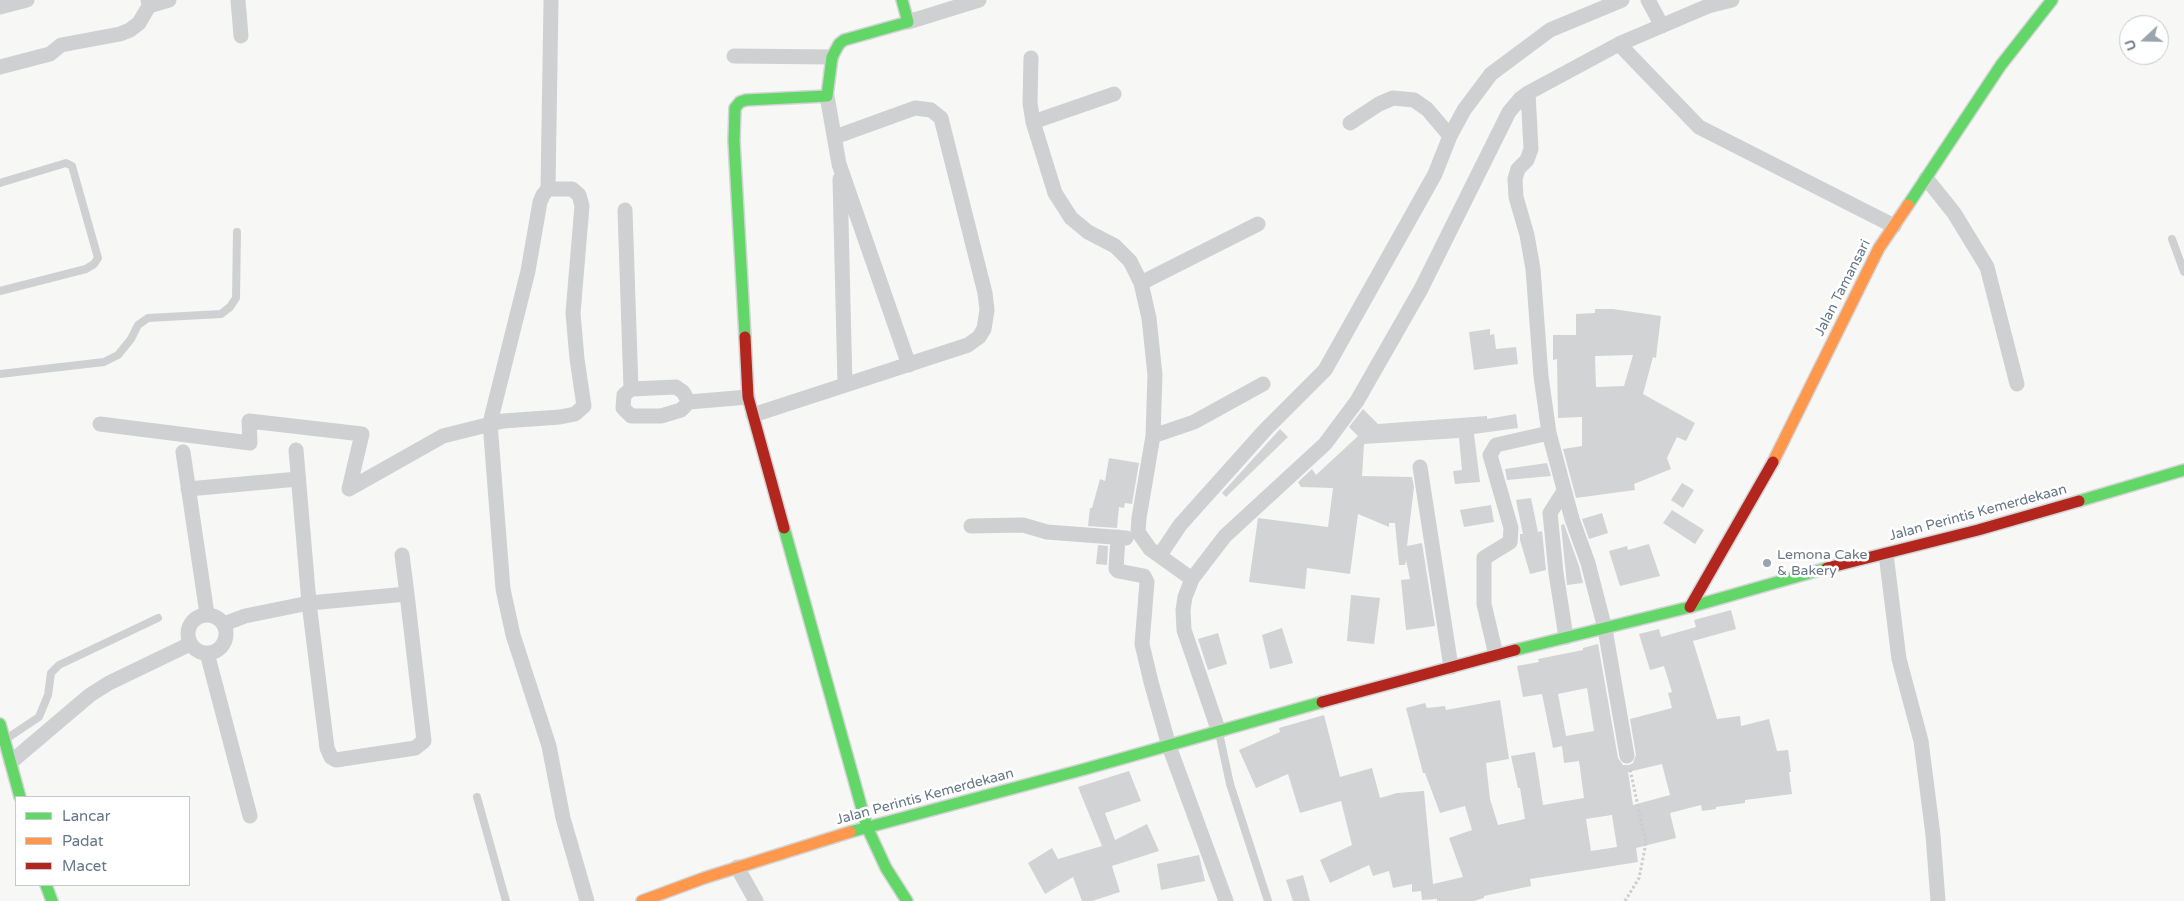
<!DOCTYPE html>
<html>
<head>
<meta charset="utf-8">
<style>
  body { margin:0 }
  #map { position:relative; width:2184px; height:901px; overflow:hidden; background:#f7f7f6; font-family:"Varela Round",sans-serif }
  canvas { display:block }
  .legend { position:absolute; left:15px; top:796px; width:175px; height:90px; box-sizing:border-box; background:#fff; border:1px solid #c2c9cf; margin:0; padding:6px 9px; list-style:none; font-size:15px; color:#667787 }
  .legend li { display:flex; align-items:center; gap:10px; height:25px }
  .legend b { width:25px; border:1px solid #c2c9cf }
  .north { position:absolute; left:2119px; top:15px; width:50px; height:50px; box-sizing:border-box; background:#fff; border:1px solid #c2c9cf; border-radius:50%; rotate:249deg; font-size:14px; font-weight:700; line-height:20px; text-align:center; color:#667787 }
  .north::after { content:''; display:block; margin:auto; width:18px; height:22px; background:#99a4ae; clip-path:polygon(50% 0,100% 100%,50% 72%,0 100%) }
</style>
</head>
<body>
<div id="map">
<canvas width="2184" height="901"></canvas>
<ul class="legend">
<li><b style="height:6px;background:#63d668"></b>Lancar</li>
<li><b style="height:6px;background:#ff974d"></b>Padat</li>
<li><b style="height:6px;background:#b3261e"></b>Macet</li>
</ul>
<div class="north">U</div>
</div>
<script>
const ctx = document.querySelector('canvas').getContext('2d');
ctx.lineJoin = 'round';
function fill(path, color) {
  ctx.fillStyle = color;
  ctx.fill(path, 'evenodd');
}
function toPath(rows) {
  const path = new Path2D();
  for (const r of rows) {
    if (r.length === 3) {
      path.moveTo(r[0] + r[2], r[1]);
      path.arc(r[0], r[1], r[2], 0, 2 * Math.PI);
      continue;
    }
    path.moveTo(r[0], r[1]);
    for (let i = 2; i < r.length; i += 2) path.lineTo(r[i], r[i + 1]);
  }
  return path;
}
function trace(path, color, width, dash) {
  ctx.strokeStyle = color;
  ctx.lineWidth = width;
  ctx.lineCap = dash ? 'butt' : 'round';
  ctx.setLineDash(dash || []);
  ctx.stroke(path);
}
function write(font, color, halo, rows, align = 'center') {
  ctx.font = font + ' "Varela Round",sans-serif';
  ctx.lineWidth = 5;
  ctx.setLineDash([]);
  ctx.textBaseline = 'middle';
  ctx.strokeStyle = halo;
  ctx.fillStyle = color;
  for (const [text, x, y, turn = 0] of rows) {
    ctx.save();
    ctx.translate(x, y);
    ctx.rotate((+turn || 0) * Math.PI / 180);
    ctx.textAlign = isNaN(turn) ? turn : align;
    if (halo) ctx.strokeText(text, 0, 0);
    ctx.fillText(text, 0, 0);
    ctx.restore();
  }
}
const building = toPath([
  [1595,309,1613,309,1661,316,1656,358,1653,357,1643,394,1695,423,1686,441,1677,437,1667,458,1671,469,1634,484,1635,490,1576,498,1563,449,1582,446,1582,417,1558,418,1557,359,1553,360,1553,335,1576,335,1576,314,1595,313],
  [1633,355,1624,386,1596,387,1595,356],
  [1490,329,1490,335,1494,334,1496,349,1516,347,1518,364,1474,370,1469,332],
  [1363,409,1378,424,1487,416,1487,419,1516,414,1518,428,1474,434,1480,482,1455,484,1453,471,1462,470,1459,438,1364,444,1362,476,1412,477,1414,487,1407,546,1422,543,1435,626,1406,630,1401,580,1410,579,1406,560,1405,565,1399,565,1395,523,1389,523,1389,527,1358,514,1350,574,1307,568,1305,589,1249,582,1258,518,1328,527,1333,488,1301,487,1298,482,1312,469,1316,475,1358,436,1349,427],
  [1280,429,1288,437,1226,497,1222,493],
  [1109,458,1139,463,1132,504,1125,503,1124,508,1119,507,1117,528,1088,526,1090,508,1092,508,1100,479,1105,481],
  [1547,463,1551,476,1507,480,1505,469],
  [1682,483,1694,490,1683,508,1671,500],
  [1531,498,1538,532,1542,531,1546,570,1530,574,1520,540,1520,534,1523,534,1516,500],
  [1491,505,1494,522,1464,527,1460,510],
  [1672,510,1704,530,1695,544,1663,523],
  [1602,513,1608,533,1589,539,1582,519],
  [1564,524,1579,566,1583,583,1567,585,1561,525],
  [1649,544,1660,576,1620,586,1609,551,1627,546,1628,550],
  [1098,545,1108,546,1107,565,1096,564],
  [1351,595,1380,598,1374,644,1347,641],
  [1731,610,1736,629,1693,641,1717,719,1740,716,1741,726,1769,719,1777,751,1788,750,1791,772,1789,772,1792,794,1745,800,1745,803,1716,807,1716,809,1702,811,1701,805,1670,813,1676,838,1636,848,1638,862,1530,879,1531,886,1484,896,1484,898,1474,901,1437,901,1437,899,1422,900,1421,891,1412,892,1412,884,1393,888,1389,871,1373,876,1369,865,1330,883,1320,860,1352,845,1341,801,1300,813,1288,774,1256,788,1239,750,1280,732,1279,728,1324,715,1340,777,1372,768,1380,798,1397,793,1424,791,1433,884,1463,877,1449,838,1472,830,1465,806,1440,813,1425,773,1423,773,1406,708,1425,703,1427,708,1445,706,1446,710,1500,700,1509,759,1486,763,1490,799,1498,825,1525,819,1520,788,1518,788,1511,756,1535,752,1543,805,1584,798,1579,761,1564,763,1562,746,1553,748,1542,694,1523,697,1517,666,1539,662,1538,659,1583,650,1583,648,1598,644,1618,758,1623,765,1629,765,1633,763,1636,755,1630,719,1672,708,1668,693,1672,692,1664,666,1650,670,1639,634,1659,629,1661,637,1696,627,1694,620],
  [1587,688,1594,731,1566,736,1558,694],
  [1662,764,1670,795,1633,805,1628,772],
  [1612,815,1617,847,1591,851,1586,819],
  [1282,628,1293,663,1270,669,1262,635],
  [1218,633,1227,664,1208,670,1198,639],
  [1129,771,1141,801,1105,813,1115,840,1147,824,1159,851,1112,866,1120,892,1092,901,1082,901,1073,877,1045,894,1028,863,1052,848,1058,859,1102,846,1078,787],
  [1199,855,1205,881,1161,890,1157,864],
  [1303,875,1310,901,1293,901,1286,880]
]);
const path = toPath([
  [1625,901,1639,878,1646,843,1630,769]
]);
const lane = toPath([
  [0,183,66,163,72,166,98,258,94,264,86,269,0,291],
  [2172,239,2184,272],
  [0,374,104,362,118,355,131,339,138,325,148,318,221,314,230,307,236,298,237,232],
  [1219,733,1230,784,1268,901],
  [6,739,39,717,48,695,51,673,59,665,158,618],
  [477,797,506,901]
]);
const street = toPath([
  [148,0,149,6,169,0],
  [238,0,241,36],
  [1648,0,1662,26],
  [551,1,548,189,543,195,540,202,528,271,490,423,503,589,513,635,549,746,563,818,587,901],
  [0,7,27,0],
  [908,22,979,0],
  [1619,44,1699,127,1894,226],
  [734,56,832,57],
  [1031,58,1030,103,1033,122,1055,193,1071,218,1088,232,1115,246,1130,261,1141,283,1149,318,1155,375,1153,436,1139,518,1138,532,1150,549,1192,579],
  [0,67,50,54,61,45,120,34,130,30,139,23,149,6],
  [1528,93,1531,149,1527,160,1518,169,1515,179,1516,197,1527,235,1533,269,1541,376,1549,433,1572,519,1588,563,1605,629,1627,756],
  [827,96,839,164,909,365],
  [1033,122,1114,94],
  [1350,123,1379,104,1393,98,1414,100,1427,109,1450,136],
  [1926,178,1954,213,1987,267,2017,384],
  [840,179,845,385],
  [625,210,631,389],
  [1141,283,1258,224],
  [689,402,683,392,676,387,631,389,624,395,623,408,631,416,661,416,681,410,689,402,748,397],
  [753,415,968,345,979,337,984,329,987,310,985,293,941,118,931,110,915,108,835,137],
  [100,424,250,443,249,421,362,434,349,489,443,436,503,421,560,417,575,414,584,406,577,359,573,313,582,206,579,195,572,189,548,189],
  [1153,436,1194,422,1263,384],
  [183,452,207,614],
  [1420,467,1451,667],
  [188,489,298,479],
  [1564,491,1550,513,1556,573,1566,637],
  [971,526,1023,525,1047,532,1126,538],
  [1118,537,1116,569,1118,571,1144,576,1147,582,1142,644,1151,682,1169,746,1226,901],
  [1886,554,1899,659,1921,741,1933,835,1938,901],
  [402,555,407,594,424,741,415,748,336,760,331,757,327,748,309,603,407,594],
  [1160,555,1180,525,1266,429,1325,370,1435,174,1450,136,1464,110,1491,74,1550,30,1622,0],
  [207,634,19],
  [224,624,245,616,309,603,296,450],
  [207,653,250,816],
  [1496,655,1484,604,1484,558,1510,542,1511,528,1490,455,1496,445,1549,433],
  [1219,732,1184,630,1183,610,1185,597,1192,579,1225,536,1325,444,1357,401,1421,289,1509,112,1520,99,1528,93,1619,44,1708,6,1732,0],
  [11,762,90,695,109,683,190,644],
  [737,867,756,901]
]);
const fast = toPath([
  [1908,205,2001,65,2052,0],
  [745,337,734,141,735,108,740,102,746,100,827,96,832,57,839,44,844,40,908,22,902,0],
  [2079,501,2184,470],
  [784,528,867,827,886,868,907,901],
  [1515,650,1690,607,1827,568],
  [0,724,20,797],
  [850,832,1085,769,1322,702],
  [46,885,52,901]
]);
const slow = toPath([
  [1773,462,1879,248,1908,205],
  [642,901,704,878,850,832]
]);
const jam = toPath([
  [745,337,748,397,784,528],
  [1827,568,1978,530,2079,501],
  [1690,607,1773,462],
  [1322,702,1515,650]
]);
const markers = [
  [1767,563,5,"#99a4ae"]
];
const streetNames = [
  ["Jalan Tamansari",1843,288,-63],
  ["Jalan Perintis Kemerdekaan",1978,513,-15],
  ["Jalan Perintis Kemerdekaan",925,797,-15]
];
const poiNames = [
  ["Lemona Cake",1777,555],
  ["& Bakery",1777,571]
];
fill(building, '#d2d3d4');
trace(fast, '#d2d4d5', 14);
trace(slow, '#d2d4d5', 14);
trace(jam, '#d2d4d5', 14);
trace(path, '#cccdcd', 3, [2.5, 2.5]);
trace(lane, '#ced0d1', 8);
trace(street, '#ced0d1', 15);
trace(fast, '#63d668', 11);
trace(slow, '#ff974d', 11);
trace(jam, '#b3261e', 11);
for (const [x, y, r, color] of markers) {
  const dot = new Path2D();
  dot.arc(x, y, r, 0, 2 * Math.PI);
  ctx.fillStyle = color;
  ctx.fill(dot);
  trace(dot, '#fff', 2);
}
write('14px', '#667787', '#fff', streetNames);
write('14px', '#667787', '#fff', poiNames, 'left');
</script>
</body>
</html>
